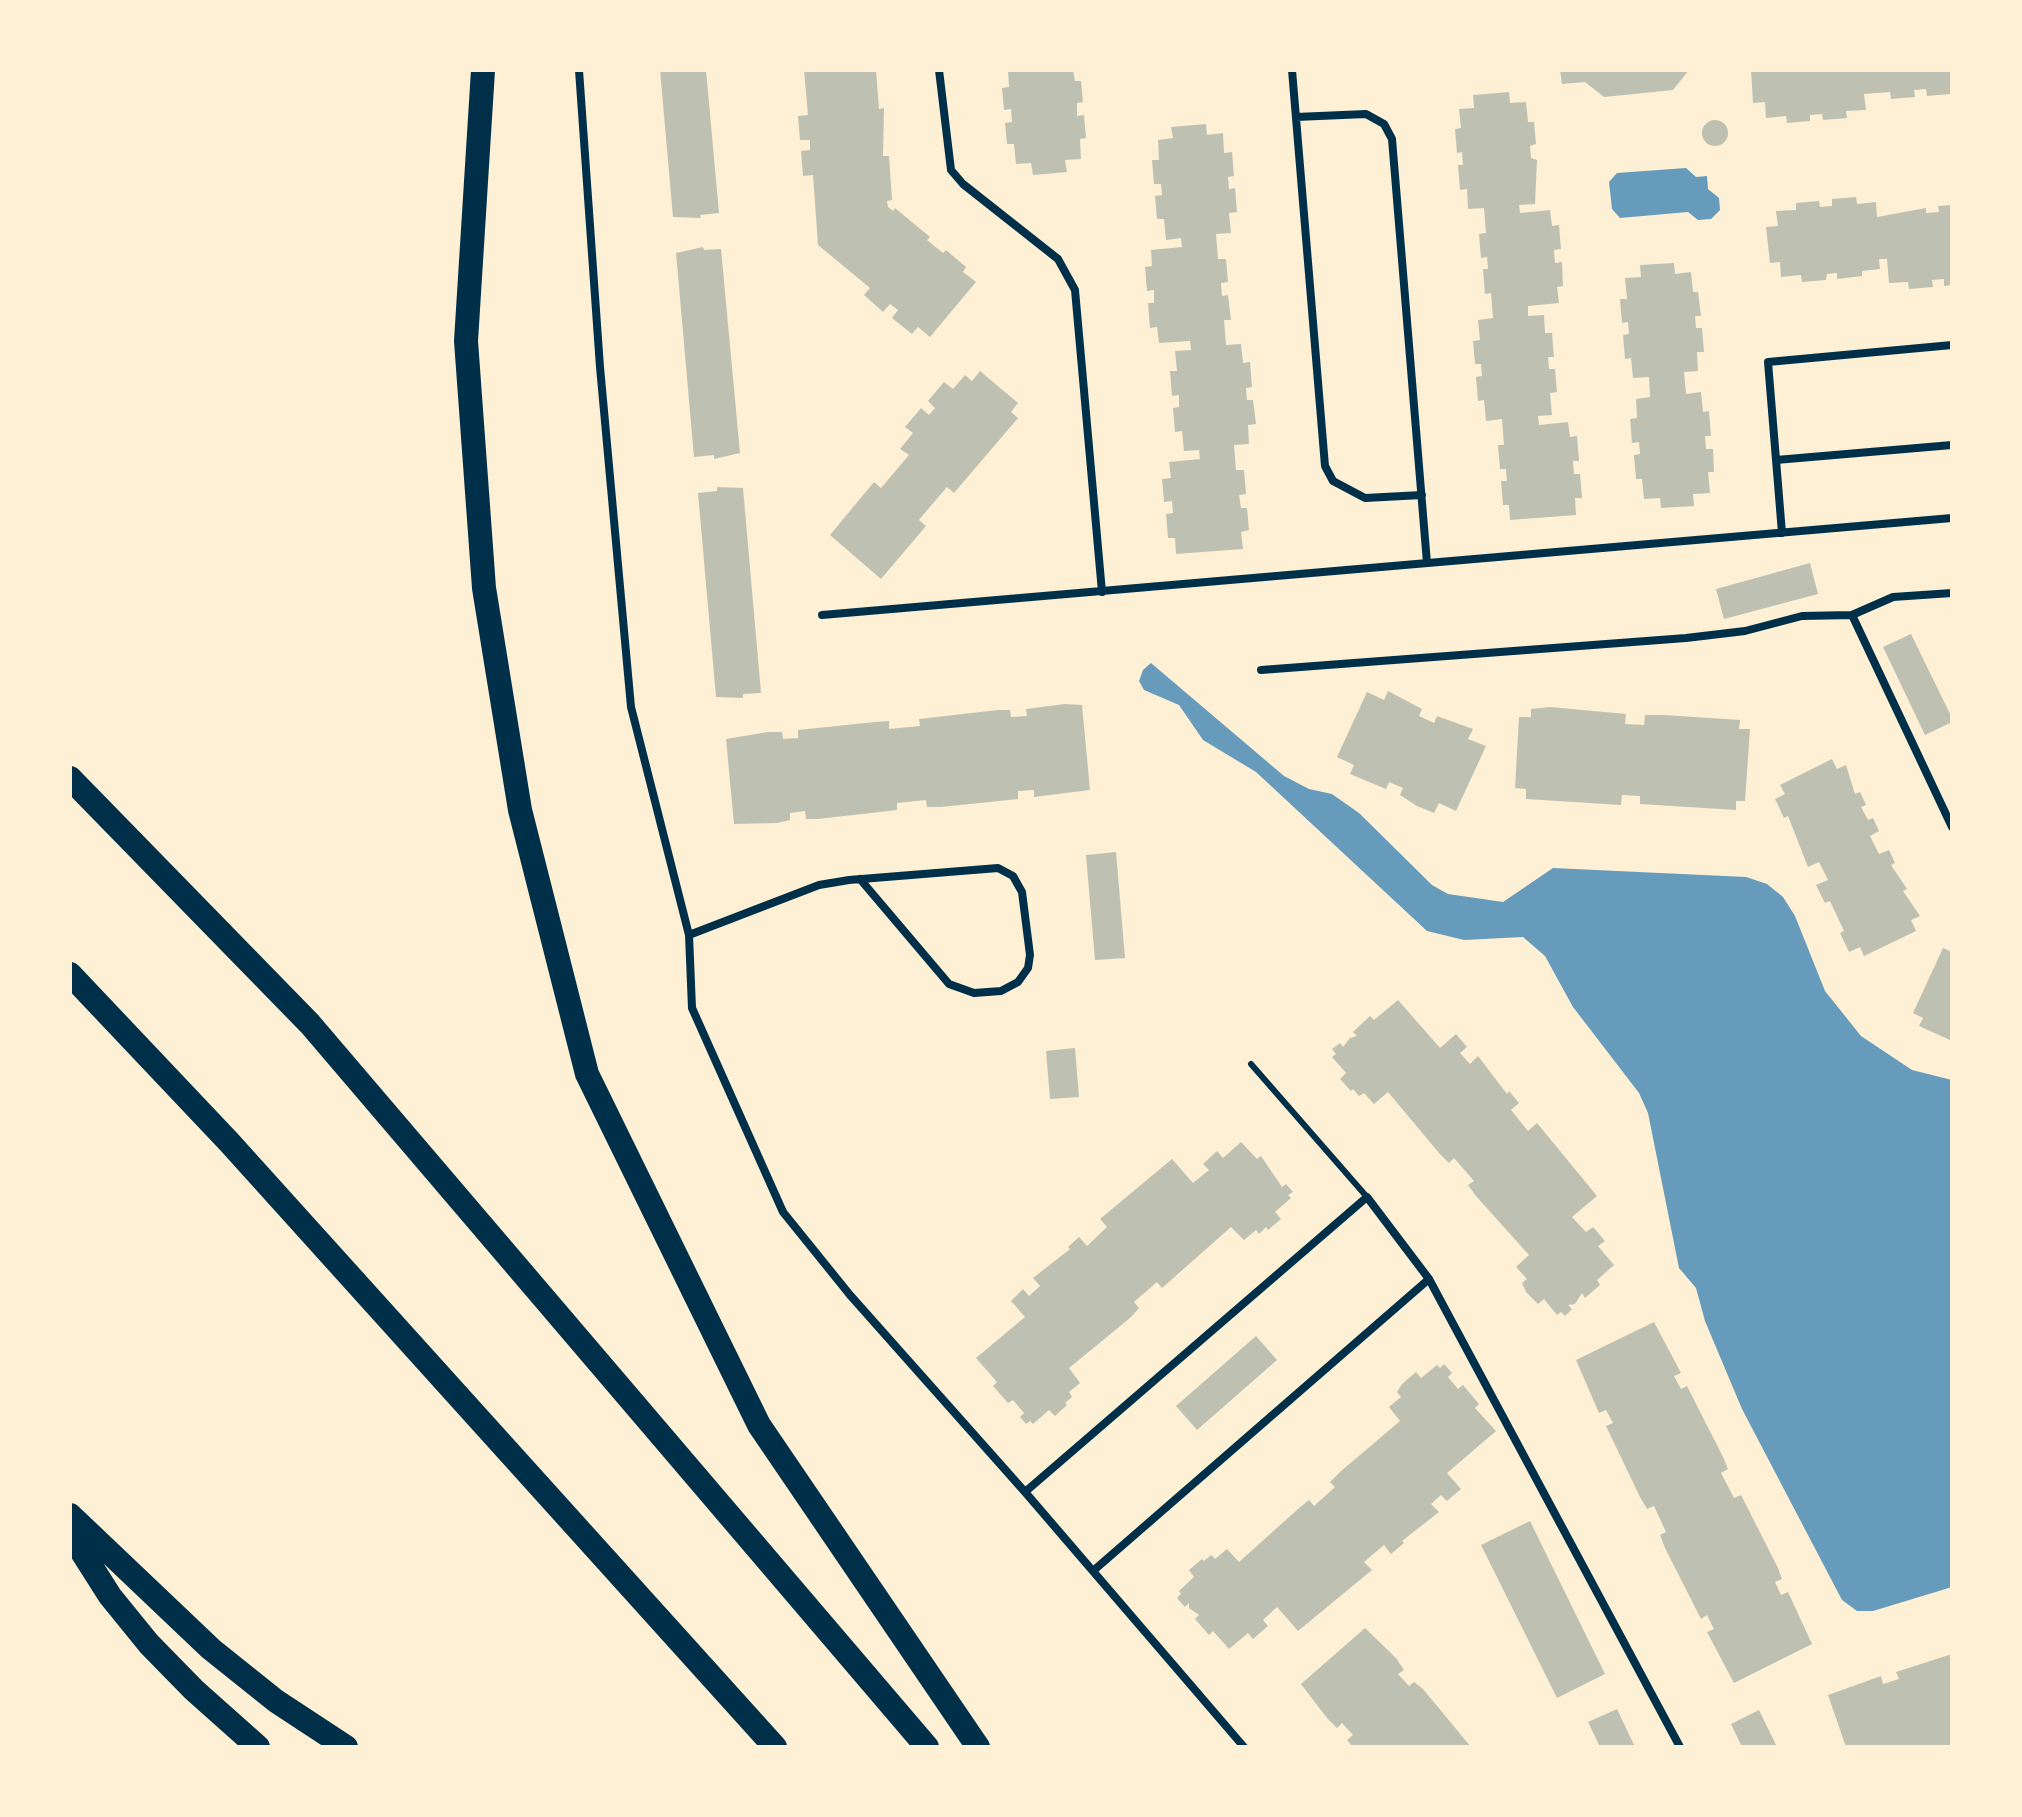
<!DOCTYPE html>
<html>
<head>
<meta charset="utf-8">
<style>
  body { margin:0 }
  #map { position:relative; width:2022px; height:1817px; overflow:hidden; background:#fdf0d5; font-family:"Fira Sans",sans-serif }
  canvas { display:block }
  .frame { position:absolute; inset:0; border:72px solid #fdf0d5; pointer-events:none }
</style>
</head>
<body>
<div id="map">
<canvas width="2022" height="1817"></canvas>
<div class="frame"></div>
</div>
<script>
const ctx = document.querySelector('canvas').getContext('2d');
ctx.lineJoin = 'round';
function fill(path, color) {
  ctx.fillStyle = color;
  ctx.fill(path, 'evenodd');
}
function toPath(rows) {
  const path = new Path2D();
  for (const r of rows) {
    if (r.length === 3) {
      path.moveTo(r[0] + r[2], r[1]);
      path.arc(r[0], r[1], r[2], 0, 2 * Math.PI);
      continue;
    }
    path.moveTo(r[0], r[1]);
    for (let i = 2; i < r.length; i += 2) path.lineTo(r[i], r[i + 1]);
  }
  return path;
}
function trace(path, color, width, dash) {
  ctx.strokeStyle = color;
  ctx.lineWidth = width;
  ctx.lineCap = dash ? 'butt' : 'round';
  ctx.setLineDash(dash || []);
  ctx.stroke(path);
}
const water = toPath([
  [1686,168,1696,177,1707,176,1708,189,1719,198,1720,210,1711,219,1698,220,1688,212,1620,218,1612,209,1609,182,1617,173],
  [1151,663,1284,776,1309,789,1332,794,1359,813,1432,885,1448,894,1503,902,1553,868,1746,877,1767,884,1783,897,1795,916,1825,991,1861,1036,1912,1070,1952,1080,1952,1587,1873,1611,1857,1611,1842,1600,1742,1409,1705,1321,1696,1288,1679,1268,1648,1113,1639,1093,1573,1007,1545,956,1523,937,1464,940,1427,931,1256,772,1203,740,1179,705,1144,690,1139,681,1143,670]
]);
const building = toPath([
  [660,70,706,70,719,213,700,215,701,218,673,217],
  [804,70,876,70,879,109,884,108,883,156,889,156,892,200,887,201,888,207,893,211,895,208,930,237,927,240,943,253,946,250,966,267,963,272,976,282,930,337,918,327,912,334,892,318,898,310,890,304,883,312,864,295,870,288,818,245,813,175,803,176,801,151,810,150,810,140,800,140,798,116,808,115],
  [1008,70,1073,70,1075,81,1081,81,1083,102,1077,103,1077,116,1084,115,1086,138,1080,139,1081,159,1065,160,1067,172,1033,175,1031,163,1016,164,1014,144,1007,144,1005,123,1012,122,1011,109,1004,110,1002,88,1009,87],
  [1560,70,1689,70,1673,90,1604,97,1585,82,1562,84],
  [1751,70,1952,70,1952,86,1950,94,1927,96,1926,89,1914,90,1915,97,1891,99,1890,92,1864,94,1866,110,1846,111,1847,118,1823,120,1822,114,1810,115,1810,121,1787,123,1786,116,1766,118,1765,102,1753,103],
  [1509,92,1510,103,1526,102,1528,122,1534,122,1536,144,1530,146,1531,158,1537,160,1535,204,1519,205,1520,213,1550,210,1552,226,1559,225,1561,249,1554,250,1555,263,1562,262,1563,286,1557,287,1559,303,1528,306,1528,316,1544,315,1545,333,1552,333,1554,357,1548,357,1549,369,1555,369,1557,392,1550,393,1552,415,1538,416,1539,425,1568,422,1570,437,1577,436,1579,461,1573,461,1574,474,1580,474,1582,498,1575,498,1576,515,1510,520,1509,505,1503,505,1501,481,1507,481,1506,469,1500,469,1498,445,1504,445,1502,419,1486,421,1484,400,1478,401,1476,377,1482,376,1481,364,1475,364,1473,341,1480,340,1478,320,1493,318,1491,293,1485,294,1483,269,1488,269,1487,257,1481,258,1479,234,1486,233,1484,208,1468,209,1467,189,1460,190,1458,165,1463,165,1462,152,1457,153,1455,129,1461,128,1459,109,1474,108,1473,95],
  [1715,133,13],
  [1206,124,1207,135,1223,133,1224,153,1232,152,1234,176,1228,177,1229,189,1235,188,1237,212,1229,213,1231,233,1216,234,1218,259,1226,259,1228,282,1221,283,1222,296,1228,295,1231,320,1224,320,1226,345,1241,344,1243,363,1250,362,1252,387,1246,388,1247,400,1253,400,1256,424,1248,425,1249,444,1234,445,1236,470,1244,470,1246,494,1239,495,1241,508,1247,508,1249,530,1241,532,1243,549,1176,554,1175,538,1168,538,1166,514,1173,513,1172,501,1164,502,1162,479,1171,478,1169,462,1200,459,1199,450,1184,451,1182,431,1175,432,1173,408,1179,407,1179,395,1172,396,1170,371,1177,371,1175,351,1191,350,1190,341,1159,343,1157,327,1150,328,1148,303,1154,303,1154,290,1147,291,1145,267,1152,266,1151,250,1182,247,1181,238,1166,240,1164,219,1157,219,1155,196,1162,195,1161,184,1154,184,1152,160,1159,160,1158,140,1173,138,1171,127],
  [1856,197,1857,204,1876,202,1877,217,1926,208,1926,213,1939,212,1938,206,1952,205,1952,285,1944,286,1944,279,1932,280,1933,287,1909,289,1908,282,1889,283,1887,259,1879,259,1880,269,1862,271,1862,276,1837,279,1837,273,1827,274,1826,280,1802,282,1801,275,1781,277,1780,262,1770,263,1766,227,1778,226,1776,211,1796,210,1796,203,1819,201,1820,207,1832,206,1832,199],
  [703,247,704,250,721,249,740,453,714,459,714,455,694,457,676,253],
  [1674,263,1675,274,1691,272,1693,292,1698,292,1701,316,1695,316,1696,328,1702,328,1704,352,1697,352,1698,371,1684,372,1686,394,1701,392,1703,412,1709,411,1711,436,1705,436,1706,449,1713,449,1714,472,1708,472,1710,493,1693,494,1694,506,1661,508,1660,498,1644,499,1642,479,1636,479,1634,455,1640,454,1639,442,1632,443,1630,419,1637,418,1636,399,1650,397,1649,377,1633,378,1631,358,1625,359,1623,335,1629,334,1628,322,1622,323,1620,299,1627,299,1625,278,1641,277,1640,265],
  [980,371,1018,403,1011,412,1018,418,954,493,947,487,923,515,919,520,926,526,881,579,830,535,874,482,881,488,909,455,900,449,913,433,905,427,921,408,929,415,935,408,928,401,944,382,953,389,965,375,972,381],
  [717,487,743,488,761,693,743,694,743,698,716,697,698,493,717,491],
  [1810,563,1818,594,1724,619,1716,589],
  [1911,634,1952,718,1952,722,1925,735,1883,647],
  [1388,691,1422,709,1419,716,1434,723,1437,716,1473,729,1468,739,1486,746,1456,811,1439,803,1434,813,1417,806,1400,795,1403,788,1389,782,1386,789,1350,774,1354,765,1337,757,1367,692,1384,700],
  [1065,704,1082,705,1090,790,1034,797,1034,790,1018,791,1018,799,941,807,927,807,926,800,897,803,897,810,818,819,806,819,805,811,790,813,790,820,777,823,734,824,726,739,768,732,782,732,783,739,798,738,798,730,875,722,889,721,889,729,920,726,919,719,998,710,1010,710,1011,717,1027,716,1026,709],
  [1550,707,1626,714,1625,724,1644,725,1645,715,1664,715,1740,720,1739,729,1750,729,1745,801,1736,801,1736,810,1640,804,1640,796,1622,795,1621,805,1526,799,1526,789,1515,788,1519,717,1531,717,1531,709],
  [1832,759,1837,769,1846,765,1855,794,1860,792,1866,805,1861,807,1868,820,1873,818,1879,831,1870,836,1879,854,1889,850,1895,863,1891,865,1907,889,1903,891,1920,916,1911,920,1916,931,1864,956,1860,947,1849,952,1840,933,1844,931,1830,901,1825,903,1816,885,1828,880,1819,862,1808,867,1788,816,1784,818,1775,799,1785,794,1780,785],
  [1116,852,1125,958,1095,960,1086,855],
  [1943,948,1952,952,1952,1041,1919,1026,1923,1018,1913,1013],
  [1398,1000,1440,1048,1456,1034,1467,1047,1460,1053,1470,1064,1478,1056,1507,1094,1509,1091,1519,1103,1511,1110,1528,1131,1537,1123,1597,1196,1572,1217,1586,1232,1593,1227,1605,1241,1598,1246,1614,1265,1597,1280,1600,1285,1585,1298,1582,1293,1575,1304,1568,1305,1572,1309,1565,1316,1561,1312,1557,1315,1544,1299,1538,1304,1526,1292,1522,1283,1527,1279,1516,1267,1529,1255,1476,1196,1468,1185,1474,1181,1454,1158,1449,1163,1439,1153,1388,1092,1374,1104,1364,1093,1359,1096,1353,1089,1351,1091,1340,1079,1346,1073,1332,1057,1336,1054,1332,1049,1340,1043,1343,1047,1350,1038,1357,1036,1353,1032,1370,1016,1374,1020],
  [1075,1048,1079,1097,1050,1099,1046,1051],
  [1241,1142,1257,1159,1261,1156,1282,1187,1286,1184,1293,1192,1288,1195,1291,1198,1275,1212,1281,1219,1268,1230,1266,1227,1259,1234,1256,1230,1244,1240,1231,1227,1162,1288,1157,1282,1134,1302,1139,1308,1130,1318,1069,1368,1080,1383,1069,1392,1072,1397,1065,1403,1067,1405,1055,1416,1049,1410,1033,1424,1030,1421,1026,1424,1020,1417,1024,1413,1013,1400,1008,1403,993,1386,997,1382,976,1358,1025,1317,1011,1301,1023,1289,1029,1296,1040,1286,1033,1278,1070,1249,1068,1247,1079,1237,1087,1246,1107,1227,1100,1219,1172,1159,1193,1183,1209,1170,1203,1164,1217,1151,1223,1158],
  [1654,1322,1681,1373,1674,1376,1681,1389,1687,1386,1723,1457,1728,1469,1721,1473,1734,1498,1741,1495,1778,1568,1782,1579,1775,1582,1781,1595,1788,1592,1812,1644,1734,1683,1707,1632,1714,1629,1707,1615,1701,1619,1665,1548,1660,1535,1666,1532,1654,1506,1647,1509,1640,1497,1606,1426,1613,1423,1606,1410,1599,1413,1576,1360],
  [1256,1336,1277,1360,1197,1430,1176,1406],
  [1444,1364,1452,1373,1448,1377,1458,1389,1463,1385,1479,1404,1475,1408,1496,1431,1447,1473,1461,1489,1447,1501,1441,1495,1431,1504,1439,1512,1402,1541,1404,1543,1391,1554,1384,1545,1364,1562,1372,1570,1298,1631,1277,1607,1263,1620,1268,1626,1253,1639,1248,1633,1229,1649,1213,1631,1209,1635,1195,1619,1199,1615,1189,1608,1189,1603,1185,1607,1177,1598,1181,1594,1179,1591,1194,1577,1189,1570,1202,1559,1204,1561,1211,1555,1215,1559,1227,1549,1239,1562,1298,1509,1309,1500,1314,1506,1335,1487,1330,1482,1340,1472,1400,1421,1389,1407,1401,1397,1397,1392,1402,1384,1416,1372,1421,1378,1437,1365,1440,1368],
  [1530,1521,1605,1674,1557,1698,1481,1545],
  [1365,1628,1396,1658,1404,1670,1398,1674,1409,1686,1414,1682,1423,1689,1471,1747,1353,1747,1347,1740,1353,1735,1342,1723,1337,1728,1327,1718,1301,1684],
  [1952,1654,1952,1747,1846,1747,1828,1695,1881,1676,1883,1684,1899,1679,1896,1672],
  [1617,1709,1635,1747,1600,1747,1588,1722],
  [1759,1710,1777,1747,1742,1747,1731,1724]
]);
const service = toPath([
  [1251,1064,1367,1197]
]);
const minor = toPath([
  [579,70,600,367,631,707,689,935,692,1008,783,1212,850,1295,1025,1492,1244,1747],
  [939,70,951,170,963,184,1058,259,1075,290,1102,592],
  [1292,70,1325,466,1333,481,1365,498,1422,495],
  [1296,117,1366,114,1384,124,1392,139,1427,563],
  [1776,460,1952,445],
  [1782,533,1768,362,1952,345],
  [822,615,1952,518],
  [1852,615,1952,827],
  [1261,670,1686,638,1745,631,1802,616,1852,615,1893,597,1952,593],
  [689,935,819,885,849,880,998,868,1013,876,1022,892,1030,955,1028,968,1018,982,1001,991,974,993,949,984,860,879],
  [1025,1492,1367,1197,1429,1279,1680,1747],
  [1093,1571,1429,1279]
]);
const motorway = toPath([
  [483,70,466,341,484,588,520,810,587,1074,759,1425,978,1747],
  [70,778,310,1024,927,1747],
  [70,974,229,1142,775,1747],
  [70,1515,211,1649,276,1701,346,1747],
  [70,1533,110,1596,149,1644,194,1690,258,1747]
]);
fill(water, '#669bbc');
fill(building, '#bec0b2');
trace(service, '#003049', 6);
trace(minor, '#003049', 8);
trace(motorway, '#003049', 24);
</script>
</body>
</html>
